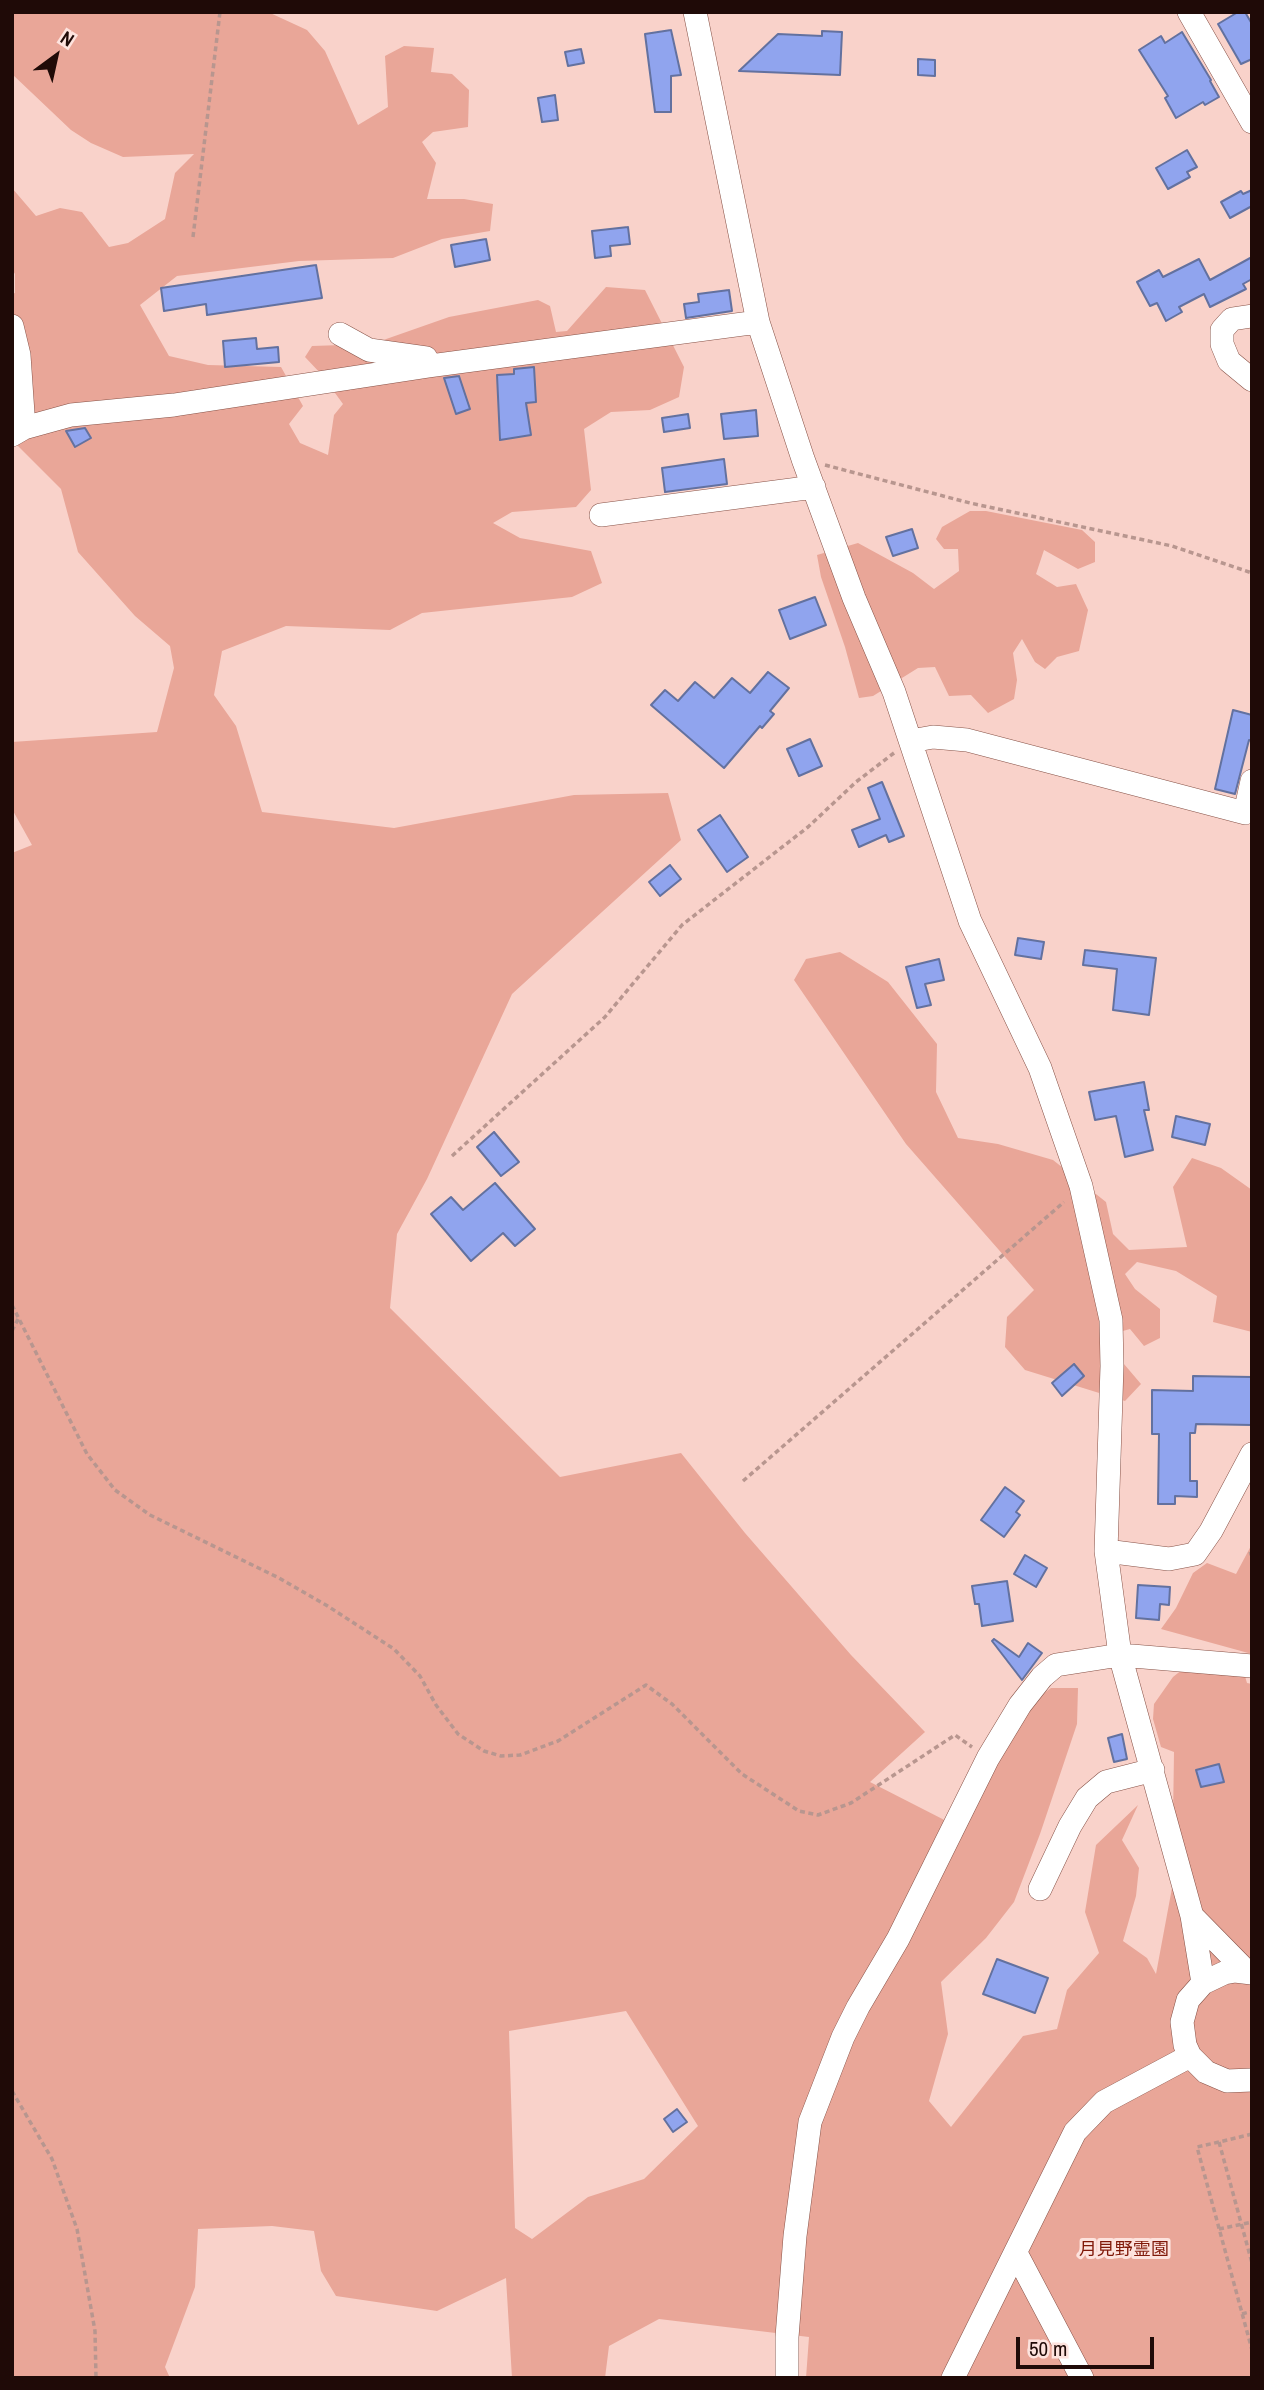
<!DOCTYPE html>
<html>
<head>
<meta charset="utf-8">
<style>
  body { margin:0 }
  #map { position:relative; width:1264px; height:2390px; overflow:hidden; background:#f9d2ca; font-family:"Archivo Narrow",sans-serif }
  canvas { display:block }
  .frame { position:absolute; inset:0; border:14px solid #1f0a07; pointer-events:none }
  .north { position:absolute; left:21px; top:21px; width:70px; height:70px; -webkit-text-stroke:5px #fde3de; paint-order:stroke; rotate:33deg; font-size:19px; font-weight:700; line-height:28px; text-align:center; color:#1f0a07 }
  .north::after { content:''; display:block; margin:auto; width:24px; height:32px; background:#1f0a07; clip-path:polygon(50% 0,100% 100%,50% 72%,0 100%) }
  .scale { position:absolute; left:1016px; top:2337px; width:138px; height:32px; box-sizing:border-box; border:4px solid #1f0a07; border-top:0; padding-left:9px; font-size:21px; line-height:24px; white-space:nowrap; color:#1f0a07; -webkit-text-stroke:5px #fde3de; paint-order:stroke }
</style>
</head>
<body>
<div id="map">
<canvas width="1264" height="2390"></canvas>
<div class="frame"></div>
<div class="north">N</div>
<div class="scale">50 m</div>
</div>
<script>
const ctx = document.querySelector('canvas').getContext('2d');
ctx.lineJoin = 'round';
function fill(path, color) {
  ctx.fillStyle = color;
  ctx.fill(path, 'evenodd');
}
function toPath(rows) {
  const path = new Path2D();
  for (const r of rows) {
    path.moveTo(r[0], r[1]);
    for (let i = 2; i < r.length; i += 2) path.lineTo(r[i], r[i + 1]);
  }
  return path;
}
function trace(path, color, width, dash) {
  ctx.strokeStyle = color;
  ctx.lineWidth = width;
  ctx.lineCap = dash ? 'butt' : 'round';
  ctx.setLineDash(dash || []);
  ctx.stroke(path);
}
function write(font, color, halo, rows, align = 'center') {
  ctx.font = font + ' "Archivo Narrow","Noto Sans JP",sans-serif';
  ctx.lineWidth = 6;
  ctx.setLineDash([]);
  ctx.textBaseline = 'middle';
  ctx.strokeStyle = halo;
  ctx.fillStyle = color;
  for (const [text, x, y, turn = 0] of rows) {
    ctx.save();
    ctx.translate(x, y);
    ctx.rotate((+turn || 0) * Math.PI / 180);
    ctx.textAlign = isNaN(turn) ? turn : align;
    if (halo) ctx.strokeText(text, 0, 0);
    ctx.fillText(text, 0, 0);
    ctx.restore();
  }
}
const green = toPath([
  [12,12,268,12,307,30,325,51,358,125,388,107,385,56,404,46,434,48,431,72,452,74,469,90,468,127,433,132,422,142,436,163,427,199,464,199,493,204,490,231,442,239,393,258,299,261,177,276,140,305,169,356,208,365,281,367,303,406,289,424,300,443,328,455,334,415,343,404,322,375,305,357,312,346,372,344,449,317,538,300,550,306,556,332,567,331,606,287,645,290,684,367,679,397,650,410,611,412,584,429,591,490,576,507,512,512,493,523,520,538,591,551,602,583,572,597,422,613,390,630,286,626,222,651,214,695,236,726,262,812,394,828,574,795,668,793,681,840,512,994,427,1179,397,1234,390,1308,560,1477,681,1453,745,1533,851,1655,925,1732,870,1782,962,1829,1028,1705,1051,1688,1078,1688,1077,1724,1040,1834,1014,1902,986,1938,941,1982,948,2034,929,2101,951,2127,1023,2036,1057,2029,1067,1990,1099,1953,1085,1912,1096,1845,1138,1805,1122,1840,1139,1868,1136,1896,1123,1941,1147,1958,1156,1974,1172,1888,1174,1752,1161,1747,1153,1719,1154,1704,1173,1677,1183,1669,1244,1673,1247,1683,1252,1684,1252,2378,806,2378,809,2337,659,2319,609,2346,605,2378,512,2378,506,2278,437,2311,336,2296,321,2271,314,2231,272,2226,198,2229,195,2287,165,2367,170,2378,12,2378,12,853,32,845,12,809,12,742,157,732,174,668,170,646,135,616,78,552,61,489,16,444,12,389,12,294,15,293,15,274,12,269,12,188,36,216,60,208,82,212,109,247,128,243,165,219,175,173,194,154,123,157,91,143,71,130,12,74],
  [626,2011,698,2126,644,2179,588,2197,532,2239,515,2228,509,2031],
  [970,511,986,511,1082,530,1095,542,1095,562,1078,569,1044,550,1036,574,1057,587,1076,584,1088,610,1079,651,1057,657,1045,669,1035,662,1022,639,1013,653,1017,680,1014,699,988,713,971,695,949,696,935,667,918,668,873,696,859,698,845,647,821,577,817,555,858,543,913,573,934,589,959,571,958,549,944,549,936,539,942,527],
  [840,952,888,982,937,1044,936,1092,958,1138,998,1144,1053,1160,1106,1202,1113,1234,1129,1250,1187,1247,1173,1187,1192,1158,1221,1168,1252,1190,1252,1332,1213,1322,1217,1296,1176,1271,1137,1262,1125,1274,1135,1289,1160,1309,1160,1338,1144,1346,1130,1329,1101,1337,1141,1384,1125,1401,1025,1370,1005,1347,1007,1317,1034,1290,906,1144,794,980,806,959],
  [1252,1544,1252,1654,1161,1629,1176,1608,1193,1573,1207,1563,1236,1574]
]);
const building = toPath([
  [1238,12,1245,12,1252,24,1252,59,1241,64,1218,24,1238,12],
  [671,30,681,75,671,76,671,112,655,112,645,34,671,30],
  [822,31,842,32,840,75,739,71,778,34,822,36,822,31],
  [1182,32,1211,80,1210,81,1219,97,1205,105,1203,102,1176,118,1165,98,1168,96,1139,50,1161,36,1165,43,1182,32],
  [581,49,584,63,568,66,565,52,581,49],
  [918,59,935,60,935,76,918,75,918,59],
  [555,95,558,120,542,122,538,98,555,95],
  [1187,150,1197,167,1187,172,1190,177,1168,189,1156,168,1187,150],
  [1252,190,1252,206,1230,218,1221,202,1241,191,1243,194,1252,190],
  [628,227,630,244,610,246,611,256,595,258,592,231,628,227],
  [486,239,490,260,455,267,451,245,486,239],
  [1252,257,1252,279,1243,284,1246,289,1210,307,1204,294,1179,307,1182,312,1166,321,1157,303,1150,306,1137,282,1159,270,1163,277,1199,259,1210,280,1252,257],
  [316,265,322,298,207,315,206,304,164,311,161,288,316,265],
  [729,290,732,311,686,318,684,304,699,302,698,294,729,290],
  [256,338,257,349,278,347,279,362,225,367,223,341,256,338],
  [534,367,536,402,526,403,531,435,500,440,497,375,514,374,514,369,534,367],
  [459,376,470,409,456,414,444,378,459,376],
  [756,410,758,436,724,439,721,414,756,410],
  [688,414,690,428,664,432,662,418,688,414],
  [85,428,91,438,75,447,66,431,85,428],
  [724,459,727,484,665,492,662,468,724,459],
  [912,529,918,548,893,556,886,537,912,529],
  [815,597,826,625,790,639,779,610,815,597],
  [768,672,789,688,770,711,774,714,762,728,760,726,724,768,651,705,665,690,678,701,695,682,714,698,732,678,750,693,768,672],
  [1233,710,1252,715,1252,741,1249,740,1235,794,1215,789,1233,710],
  [810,739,822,766,799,776,787,749,810,739],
  [882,782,904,836,889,842,886,835,859,847,852,830,880,819,868,788,882,782],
  [720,815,748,857,727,872,698,830,720,815],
  [670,865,681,879,660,896,649,882,670,865],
  [1018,938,1044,942,1041,959,1015,955,1018,938],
  [1085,950,1156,958,1149,1015,1113,1010,1117,969,1083,965,1085,950],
  [939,959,944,980,925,984,931,1005,917,1008,906,967,939,959],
  [1144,1082,1149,1110,1144,1110,1153,1150,1125,1157,1116,1116,1095,1120,1089,1092,1144,1082],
  [1176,1116,1210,1124,1205,1145,1172,1137,1176,1116],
  [494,1132,519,1162,501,1176,477,1147,494,1132],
  [495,1183,535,1229,515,1246,503,1233,471,1261,431,1214,451,1197,463,1210,495,1183],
  [1074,1364,1084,1376,1062,1396,1052,1383,1074,1364],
  [1193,1376,1252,1377,1252,1425,1196,1424,1195,1433,1190,1433,1190,1481,1197,1481,1197,1497,1175,1496,1175,1504,1158,1504,1159,1434,1152,1434,1152,1390,1193,1391,1193,1376],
  [1005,1487,1024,1501,1016,1512,1020,1515,1004,1537,981,1520,1005,1487],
  [1025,1555,1047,1568,1036,1587,1014,1574,1025,1555],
  [1007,1581,1013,1621,982,1626,979,1604,975,1604,972,1586,1007,1581],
  [1138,1585,1170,1587,1169,1605,1160,1604,1159,1620,1136,1618,1138,1585],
  [994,1639,1019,1657,1028,1643,1042,1653,1022,1680,992,1641,994,1639],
  [1122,1734,1127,1759,1114,1762,1108,1738,1122,1734],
  [1219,1764,1224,1782,1201,1787,1196,1770,1219,1764],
  [997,1959,1048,1978,1035,2013,983,1994,997,1959],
  [677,2109,687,2122,673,2132,664,2119,677,2109]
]);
const path = toPath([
  [193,237,220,12],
  [825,465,970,503,1172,546,1252,573],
  [452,1156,605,1017,682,925,808,827,856,782,894,753],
  [12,1305,87,1454,115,1490,150,1515,279,1578,326,1605,394,1649,420,1676,436,1705,458,1734,484,1751,501,1756,520,1755,558,1741,646,1685,672,1704,742,1774,799,1811,818,1815,851,1803,955,1735,972,1747],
  [12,1331,19,1317],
  [743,1481,1064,1202],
  [1249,1554,1252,1553],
  [12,2091,52,2159,77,2229,95,2331,96,2378],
  [1252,2134,1219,2142,1252,2263],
  [1219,2142,1197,2147,1252,2350],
  [1219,2229,1252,2222],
  [1242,2314,1252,2311]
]);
const minor = toPath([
  [695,12,758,322,803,459,854,598,894,692,970,921,1040,1068,1081,1186,1111,1320,1112,1366,1106,1551,1120,1655,1192,1916,1203,1983],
  [1189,12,1252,122],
  [1252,316,1232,319,1222,330,1222,344,1229,361,1252,380],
  [12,326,19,355,24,428],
  [340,334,369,350,426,358],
  [12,435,24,428,71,415,174,405,429,366,758,322],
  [601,515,814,487],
  [911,741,933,737,967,740,1245,813,1252,781],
  [1106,1551,1169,1559,1195,1554,1211,1531,1252,1454],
  [1040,1889,1070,1826,1087,1798,1106,1782,1153,1770],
  [1192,1916,1247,1972],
  [1252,1973,1235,1971,1224,1973,1203,1983,1188,2000,1182,2022,1185,2045,1190,2056,1206,2072,1227,2081,1252,2080],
  [1016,2253,1082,2378],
  [787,2378,787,2337,795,2236,810,2122,843,2037,858,2007,898,1939,988,1758,1020,1705,1042,1677,1056,1665,1120,1655,1252,1666],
  [953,2378,1075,2132,1104,2102,1190,2056]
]);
const parkNames = [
  ["月見野霊園",1124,2250]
];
fill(green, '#e9a698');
fill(building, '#90a4ee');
trace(building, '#63719f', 2);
trace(minor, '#875247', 24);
trace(path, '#b8968f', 3.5, [5, 3.5]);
trace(minor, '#fff', 23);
write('18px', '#801909', '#fde3de', parkNames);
</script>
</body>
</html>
